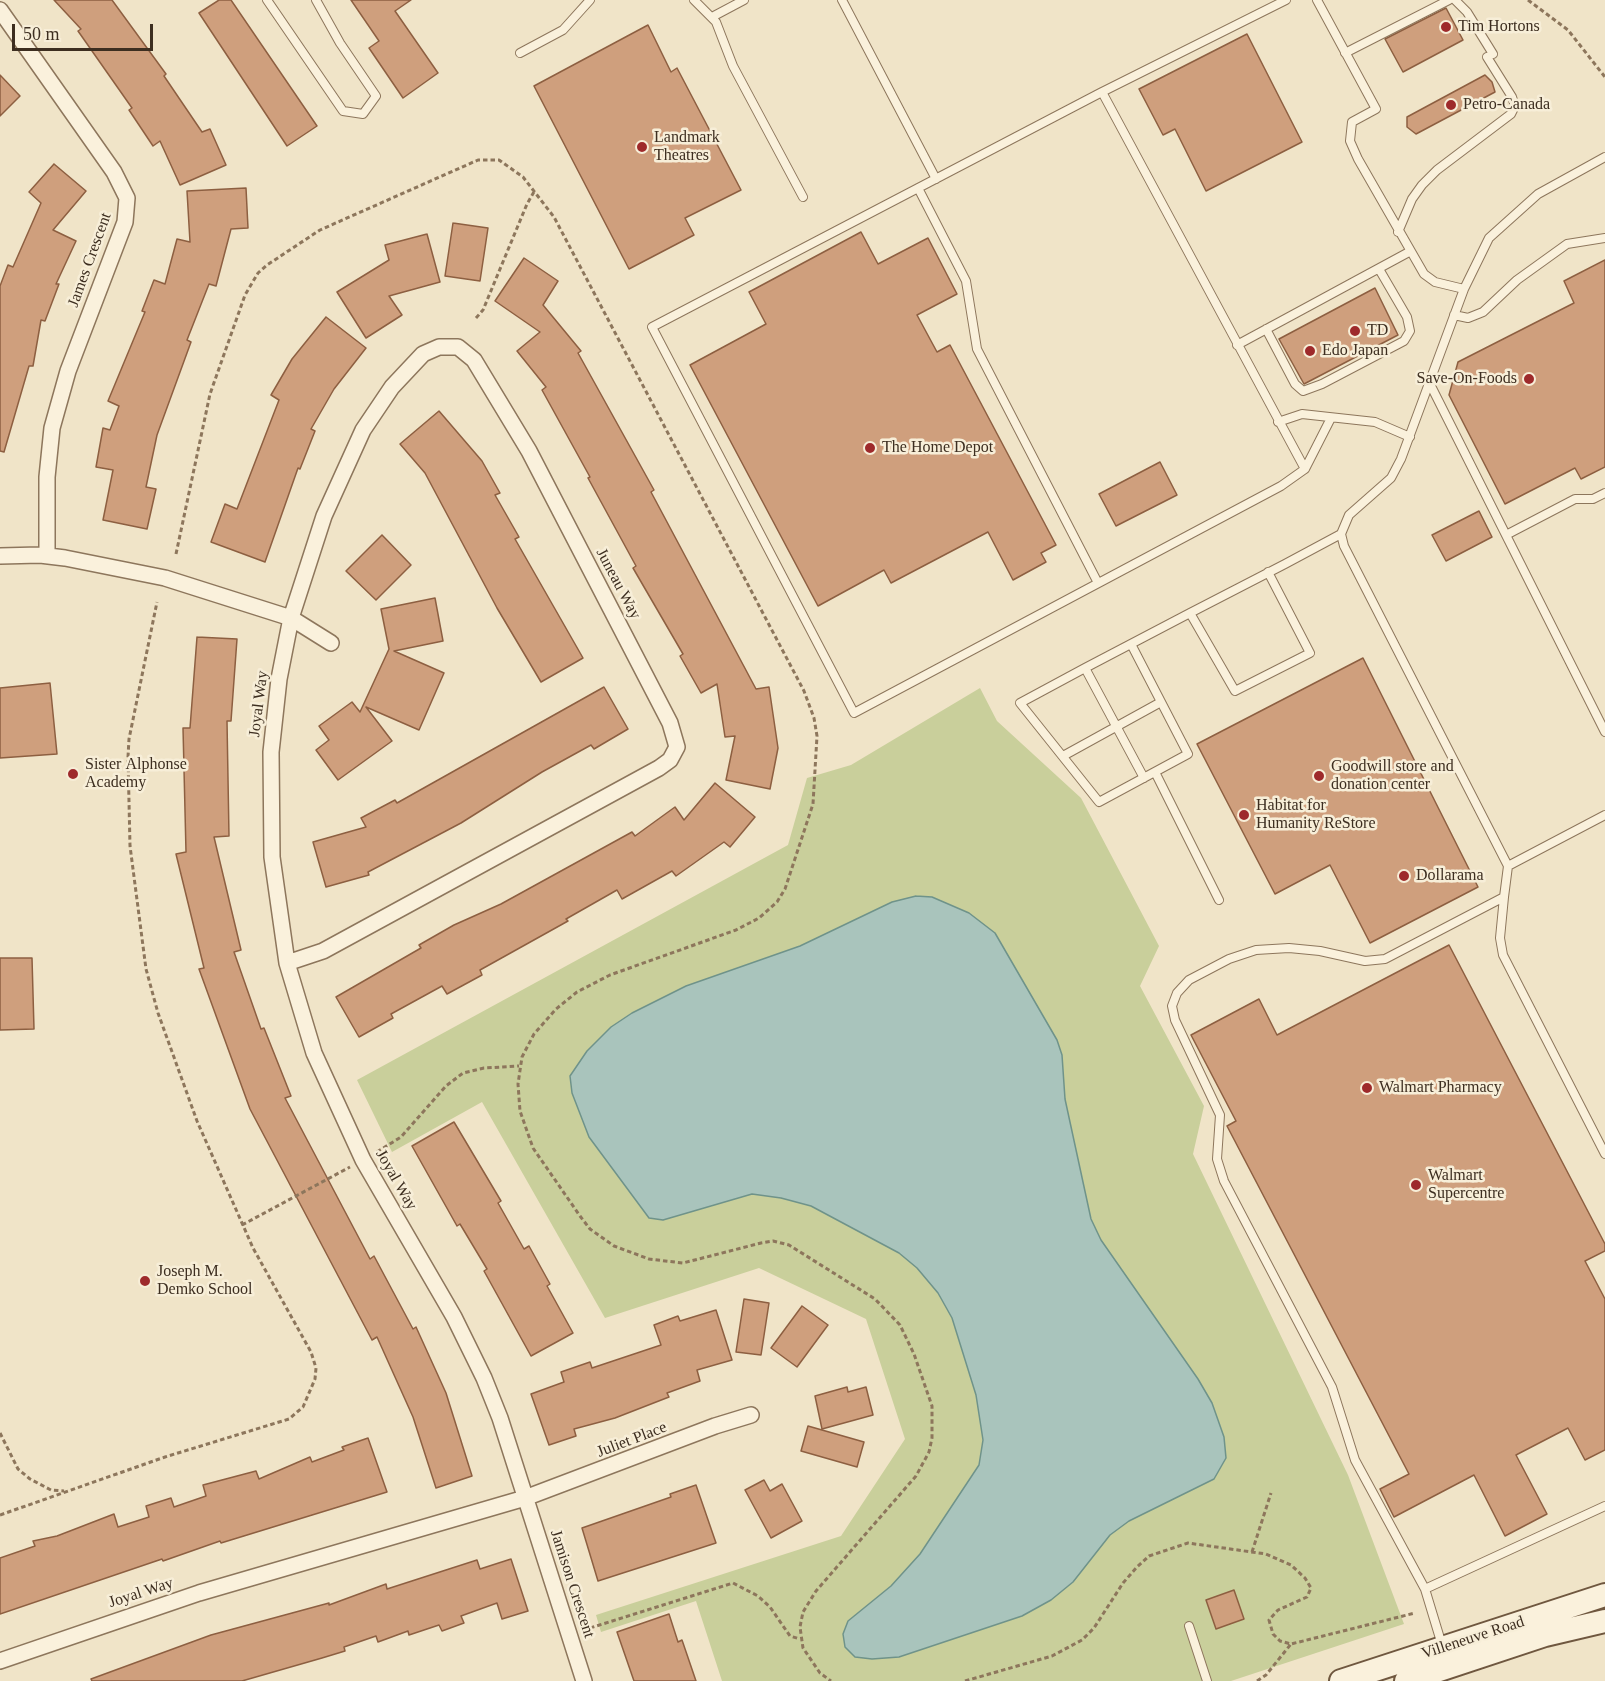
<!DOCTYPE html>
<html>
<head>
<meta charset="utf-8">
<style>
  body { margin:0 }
  #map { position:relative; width:1605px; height:1681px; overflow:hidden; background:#f0e4c8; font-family:Georgia,serif }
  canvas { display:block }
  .scale { position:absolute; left:12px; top:24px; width:141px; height:27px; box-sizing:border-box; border:3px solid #3d2e20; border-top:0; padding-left:8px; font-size:18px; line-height:21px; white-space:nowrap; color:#3d2e20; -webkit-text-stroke:4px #f7eed8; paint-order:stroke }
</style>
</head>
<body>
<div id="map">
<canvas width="1605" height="1681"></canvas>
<div class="scale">50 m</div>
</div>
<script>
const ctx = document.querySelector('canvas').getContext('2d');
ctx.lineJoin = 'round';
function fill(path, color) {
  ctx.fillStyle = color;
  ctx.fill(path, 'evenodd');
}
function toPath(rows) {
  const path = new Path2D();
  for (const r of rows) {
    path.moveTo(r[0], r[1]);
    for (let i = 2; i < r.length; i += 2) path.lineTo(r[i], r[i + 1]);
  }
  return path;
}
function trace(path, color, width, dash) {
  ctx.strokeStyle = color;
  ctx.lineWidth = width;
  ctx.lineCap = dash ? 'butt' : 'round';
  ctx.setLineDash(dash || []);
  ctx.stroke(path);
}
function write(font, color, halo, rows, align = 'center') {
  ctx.font = font + ' Georgia,serif';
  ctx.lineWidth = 5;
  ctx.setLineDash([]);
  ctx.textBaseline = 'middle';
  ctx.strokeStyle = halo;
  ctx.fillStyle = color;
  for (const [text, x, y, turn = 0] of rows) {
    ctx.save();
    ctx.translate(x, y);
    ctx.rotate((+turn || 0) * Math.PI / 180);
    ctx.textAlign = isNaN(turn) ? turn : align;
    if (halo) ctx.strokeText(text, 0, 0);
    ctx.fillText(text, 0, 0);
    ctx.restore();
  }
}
const green = toPath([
  [980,688,997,721,1081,798,1159,946,1140,986,1204,1106,1193,1154,1348,1475,1404,1624,1231,1681,722,1681,696,1601,601,1632,596,1615,841,1536,905,1439,866,1319,759,1268,605,1318,482,1102,392,1152,357,1080,788,845,807,778,851,765]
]);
const water = toPath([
  [916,896,932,897,969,913,995,933,1057,1040,1062,1055,1065,1099,1091,1219,1101,1240,1198,1379,1212,1403,1224,1437,1226,1458,1214,1479,1129,1521,1110,1535,1073,1582,1051,1600,1022,1616,899,1657,872,1659,855,1657,845,1647,843,1634,848,1621,891,1586,920,1554,979,1465,983,1440,976,1395,952,1318,938,1293,917,1268,899,1253,811,1206,781,1198,752,1194,663,1220,649,1218,589,1137,572,1093,570,1076,587,1051,611,1027,632,1013,686,986,800,946,892,902,916,896]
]);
const building = toPath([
  [54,0,112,0,166,74,164,76,202,132,210,129,226,165,180,185,160,141,153,146,129,110,132,108,78,31,81,29,54,0],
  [219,0,231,0,317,126,287,146,199,13,219,0],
  [351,0,411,0,395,11,438,73,403,98,369,48,379,41,351,0],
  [1446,8,1463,40,1403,72,1385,39,1446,8],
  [648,25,671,72,677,68,741,190,685,218,694,235,629,269,534,86,648,25],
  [1247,34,1302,142,1206,191,1175,129,1163,135,1139,89,1247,34],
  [0,75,20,96,0,116,0,75],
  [1485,75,1492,82,1495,92,1416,134,1407,127,1407,117,1485,75],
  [54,164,86,191,53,230,76,241,56,284,59,284,45,321,41,320,33,366,29,366,4,452,0,451,0,286,8,265,13,267,41,203,29,192,54,164],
  [246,188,248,228,231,229,216,286,209,284,187,340,191,342,157,435,146,487,156,489,147,529,103,520,113,470,96,467,103,428,110,430,119,406,108,401,145,312,142,311,154,280,165,284,177,239,190,242,187,191,246,188],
  [453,223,488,228,480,281,445,276,453,223],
  [861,232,878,264,928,238,957,294,917,315,937,352,950,345,1056,545,1041,553,1046,562,1013,580,988,532,891,583,884,570,818,606,690,365,766,324,749,292,861,232],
  [427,234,440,282,389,296,402,315,366,338,337,292,389,260,385,245,427,234],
  [524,258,558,281,543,305,581,351,578,353,654,490,651,492,756,689,769,687,778,748,770,789,726,780,735,736,725,737,717,684,701,693,680,656,683,654,633,568,636,566,588,478,590,477,542,390,546,387,517,351,540,332,495,301,524,258],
  [1605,260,1605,467,1581,479,1575,468,1505,504,1449,395,1458,362,1574,303,1564,281,1605,260],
  [1375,288,1398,335,1304,384,1279,339,1375,288],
  [326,317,366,348,334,389,311,429,315,431,300,469,298,468,265,562,211,542,225,504,237,509,279,400,271,395,292,359,326,317],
  [439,411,482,461,500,493,495,495,519,537,515,539,583,658,541,682,497,608,425,473,400,444,439,411],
  [1160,462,1177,495,1116,526,1099,494,1160,462],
  [1479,511,1492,537,1446,561,1432,535,1479,511],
  [382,535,411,565,376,600,346,571,382,535],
  [435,598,443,641,394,651,444,673,419,730,366,707,392,741,338,780,316,750,329,740,319,726,352,702,360,712,389,649,381,609,435,598],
  [197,637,237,639,231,721,227,721,229,836,214,837,241,950,234,952,261,1029,264,1028,291,1096,285,1098,370,1259,374,1256,413,1329,416,1327,446,1393,472,1476,436,1488,413,1417,377,1337,372,1340,250,1109,199,969,204,968,176,854,186,852,183,728,190,728,197,637],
  [1363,658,1478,887,1370,943,1330,865,1275,894,1197,744,1363,658],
  [50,683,57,754,0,758,0,688,50,683],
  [604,687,628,729,594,749,591,745,542,772,461,823,368,872,369,875,326,887,313,842,366,827,361,818,395,800,397,803,604,687],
  [715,783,755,817,730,847,724,842,676,876,672,871,622,899,617,890,566,919,568,921,480,970,482,975,447,994,442,986,391,1014,393,1018,359,1037,336,997,421,948,419,945,454,925,501,904,632,832,635,836,675,807,684,820,715,783],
  [1449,945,1605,1244,1605,1251,1585,1261,1605,1299,1605,1450,1585,1460,1568,1428,1516,1455,1547,1514,1505,1536,1474,1475,1394,1517,1380,1489,1409,1474,1227,1126,1236,1121,1191,1035,1259,999,1277,1035,1449,945],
  [0,958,32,958,34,1029,0,1030,0,958],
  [454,1122,501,1201,498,1203,524,1249,529,1246,550,1284,547,1286,573,1333,531,1356,484,1271,487,1269,460,1224,457,1226,412,1146,454,1122],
  [744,1299,769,1303,761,1355,736,1352,744,1299],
  [802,1306,828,1325,797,1367,771,1348,802,1306],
  [716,1310,732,1360,697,1370,700,1381,667,1393,669,1397,615,1418,574,1429,576,1436,549,1445,531,1394,564,1382,561,1372,590,1362,592,1368,661,1345,654,1325,678,1316,680,1321,716,1310],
  [847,1387,848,1392,866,1387,873,1415,822,1429,815,1396,847,1387],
  [808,1426,864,1442,857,1467,801,1451,808,1426],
  [368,1438,387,1492,221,1543,220,1541,163,1561,162,1559,0,1614,0,1558,35,1546,33,1541,57,1536,114,1514,118,1527,149,1517,146,1506,171,1498,174,1507,206,1496,203,1485,256,1471,259,1479,310,1457,312,1462,344,1450,342,1447,368,1438],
  [764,1480,770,1491,782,1484,802,1521,771,1538,745,1490,764,1480],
  [696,1485,716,1543,598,1581,582,1528,671,1497,670,1494,696,1485],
  [511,1559,528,1611,502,1619,497,1603,461,1616,464,1623,442,1631,439,1625,409,1635,408,1631,378,1642,376,1636,344,1647,345,1651,322,1658,242,1681,92,1681,91,1679,211,1635,329,1603,329,1605,386,1584,387,1589,477,1560,480,1569,511,1559],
  [1234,1590,1244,1619,1216,1629,1206,1600,1234,1590],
  [669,1614,678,1642,682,1640,696,1681,634,1681,617,1632,669,1614]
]);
const path = toPath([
  [1528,0,1568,30,1605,77],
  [476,318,483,310,527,204,535,190],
  [176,554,210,394,245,295,258,273,267,265,320,230,478,160,499,160,523,177,554,217,804,691,814,718,817,736,813,804,785,889,777,902,759,918,736,930,610,975,577,992,556,1009,534,1034,522,1057,518,1084,520,1111,533,1148,580,1216,590,1229,614,1246,649,1259,683,1263,761,1243,773,1241,789,1245,875,1299,900,1325,914,1354,932,1406,932,1438,929,1452,916,1476,816,1591,803,1612,800,1627,803,1648,820,1673,831,1681],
  [377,1152,401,1137,446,1086,463,1073,484,1068,519,1066],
  [242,1225,350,1167],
  [0,1433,18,1469,30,1479,51,1490,64,1491],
  [0,1515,165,1457,289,1419,303,1407,315,1379,316,1368,311,1352,253,1248,197,1121,158,1013,146,969,130,846,128,757,129,739,157,602],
  [1252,1552,1271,1493],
  [590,1628,733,1583,758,1596,770,1607,790,1636,800,1639],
  [965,1681,1052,1656,1082,1640,1094,1628,1123,1583,1137,1567,1149,1556,1188,1543,1266,1554,1291,1565,1305,1578,1311,1588,1307,1597,1278,1610,1269,1620,1273,1634,1280,1641,1291,1644,1415,1613],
  [1257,1681,1266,1675,1291,1644]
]);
const service = toPath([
  [267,0,343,111,363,114,376,96,340,43,316,0],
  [694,0,716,22,733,66,803,197],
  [842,0,936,179],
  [1317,0,1376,109,1352,122,1350,141,1358,159,1424,274,1435,282,1464,289],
  [1455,0,1467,12,1493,54],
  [712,17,744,0],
  [520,53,563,30,590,0],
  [1345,53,1449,0],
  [1102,92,1286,0],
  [1605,157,1538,194,1489,238,1464,289,1401,459,1391,478,1349,515,1341,534,1344,546,1508,866,1605,815],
  [918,188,966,281,977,349,1098,583],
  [1398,232,1412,199,1422,185,1437,170,1511,114,1515,106,1512,97,1487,57],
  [1454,315,1468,318,1483,312,1517,280,1567,244,1605,238],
  [1266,329,1295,384,1303,391,1322,384,1404,341,1410,331,1407,317,1379,269],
  [1237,345,1409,252],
  [1429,382,1605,732],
  [1278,422,1302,414,1375,422,1410,437],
  [1305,469,1102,92,652,327,854,713,1281,486,1305,469,1331,418],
  [1506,535,1575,499,1593,499,1605,493],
  [1190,613,1235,691,1310,653,1268,572],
  [1131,644,1188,754,1099,802,1020,703,1085,668,1190,613,1285,564,1341,534],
  [1085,668,1144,778],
  [1063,756,1161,702],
  [1155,772,1219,900],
  [1504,897,1500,938,1503,955,1605,1154],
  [1425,1589,1605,1506],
  [1189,1626,1207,1681],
  [1442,1645,1425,1589,1355,1460,1332,1387,1224,1181,1217,1159,1220,1115,1175,1020,1172,1006,1177,993,1189,980,1229,959,1256,950,1289,948,1320,951,1365,961,1385,959,1504,897,1508,866]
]);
const minor = toPath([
  [0,10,114,172,127,198,125,222,68,371,52,428,47,477,47,556],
  [0,556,40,555,65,558,165,578,291,618,331,643],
  [287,963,323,951,659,768,670,760,677,747,670,723,529,451,474,360,458,347,439,347,423,354,392,387,363,430,324,516,291,618,279,679,271,752,272,857,287,963,314,1053,363,1160,454,1317,484,1378,500,1418,584,1681],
  [0,1661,199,1593,525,1498,715,1426,751,1415]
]);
const secondary = toPath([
  [1341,1681,1605,1595],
  [1406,1681,1545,1635,1605,1621]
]);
const markers = [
  [1446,27,6,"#9e2a2b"],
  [1451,105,6,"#9e2a2b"],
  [642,147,6,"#9e2a2b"],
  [1355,331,6,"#9e2a2b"],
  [1310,351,6,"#9e2a2b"],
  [1529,379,6,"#9e2a2b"],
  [870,448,6,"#9e2a2b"],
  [73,774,6,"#9e2a2b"],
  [1319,776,6,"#9e2a2b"],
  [1244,815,6,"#9e2a2b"],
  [1404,876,6,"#9e2a2b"],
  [1367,1088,6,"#9e2a2b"],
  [1416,1185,6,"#9e2a2b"],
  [145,1281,6,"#9e2a2b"]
];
const poiNames = [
  ["Tim Hortons",1458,27],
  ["Petro-Canada",1463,105],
  ["Landmark",654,138],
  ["Theatres",654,156],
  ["TD",1367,331],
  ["Edo Japan",1322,351],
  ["Save-On-Foods",1517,379,"right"],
  ["The Home Depot",882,448],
  ["Sister Alphonse",85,765],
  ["Academy",85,783],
  ["Goodwill store and",1331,767],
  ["donation center",1331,785],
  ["Habitat for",1256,806],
  ["Humanity ReStore",1256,824],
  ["Dollarama",1416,876],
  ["Walmart Pharmacy",1379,1088],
  ["Walmart",1428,1176],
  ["Supercentre",1428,1194],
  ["Joseph M.",157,1272],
  ["Demko School",157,1290]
];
const streetNames = [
  ["James Crescent",90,260,-70],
  ["Juneau Way",618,584,62],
  ["Joyal Way",259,704,-83],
  ["Joyal Way",396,1180,60],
  ["Juliet Place",632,1440,-21],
  ["Jamison Crescent",572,1584,72],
  ["Joyal Way",141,1593,-18],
  ["Villeneuve Road",1473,1638,-18]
];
fill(green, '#c9cf9b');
fill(water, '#a9c4bc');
trace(water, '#6f938a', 1.5);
fill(building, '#cf9f7d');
trace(building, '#8d5f41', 1.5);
trace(service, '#8d765c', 10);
trace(minor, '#8d765c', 18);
trace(secondary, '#6f573f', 26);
trace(path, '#8d765c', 3, [4.5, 3]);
trace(service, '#faf1dc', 8);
trace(minor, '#faf1dc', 15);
trace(secondary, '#faf1dc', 22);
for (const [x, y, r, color] of markers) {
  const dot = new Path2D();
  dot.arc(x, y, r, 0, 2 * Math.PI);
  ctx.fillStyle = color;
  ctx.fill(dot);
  trace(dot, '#f7eed8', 2);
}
write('16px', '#3d2e20', '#f7eed8', poiNames, 'left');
write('16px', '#3d2e20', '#f7eed8', streetNames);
</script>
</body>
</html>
